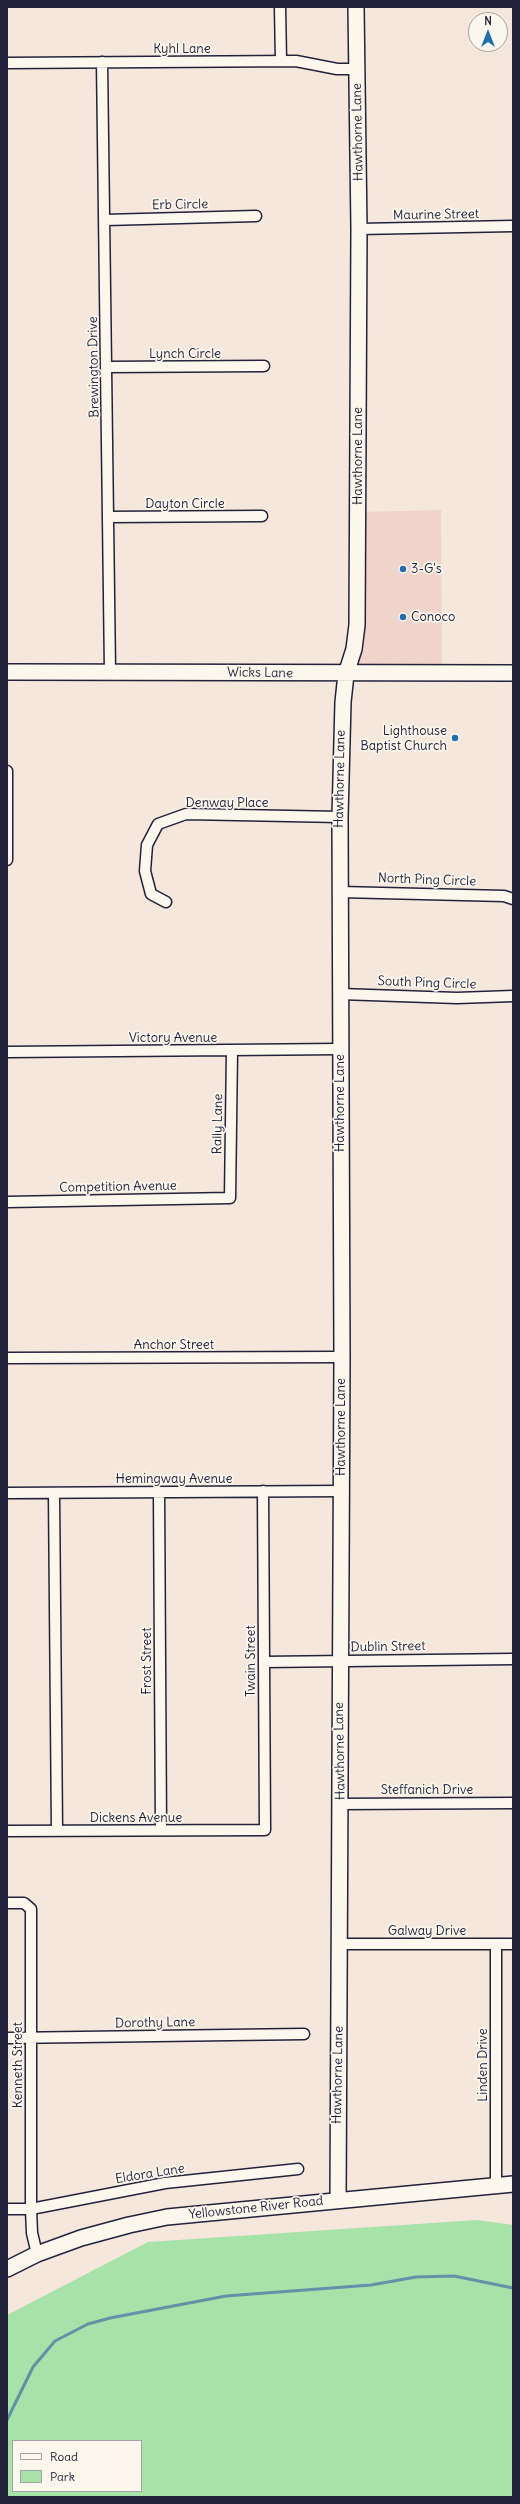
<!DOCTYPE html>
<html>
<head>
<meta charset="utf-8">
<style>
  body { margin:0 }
  #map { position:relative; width:520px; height:2504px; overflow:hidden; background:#f6e7dd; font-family:Delius,sans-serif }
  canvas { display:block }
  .frame { position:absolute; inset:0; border:8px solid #22223b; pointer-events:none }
  .legend { position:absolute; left:12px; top:2440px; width:130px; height:52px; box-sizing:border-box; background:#fbf7ec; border:1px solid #a4a2a5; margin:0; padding:5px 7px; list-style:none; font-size:12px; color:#22223b }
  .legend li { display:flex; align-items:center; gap:8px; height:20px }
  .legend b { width:20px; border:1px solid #a4a2a5 }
  .north { position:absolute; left:468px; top:12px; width:40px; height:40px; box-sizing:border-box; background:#fbf7ec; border:1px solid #a4a2a5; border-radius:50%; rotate:0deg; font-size:11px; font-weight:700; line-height:16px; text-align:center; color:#22223b }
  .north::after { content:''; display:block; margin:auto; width:14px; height:18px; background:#1f6fb2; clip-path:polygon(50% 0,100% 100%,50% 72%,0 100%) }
</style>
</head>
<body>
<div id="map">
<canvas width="520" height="2504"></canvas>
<div class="frame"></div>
<ul class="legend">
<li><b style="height:5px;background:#fbf7ec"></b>Road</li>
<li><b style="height:11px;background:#a7e2a8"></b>Park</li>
</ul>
<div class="north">N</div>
</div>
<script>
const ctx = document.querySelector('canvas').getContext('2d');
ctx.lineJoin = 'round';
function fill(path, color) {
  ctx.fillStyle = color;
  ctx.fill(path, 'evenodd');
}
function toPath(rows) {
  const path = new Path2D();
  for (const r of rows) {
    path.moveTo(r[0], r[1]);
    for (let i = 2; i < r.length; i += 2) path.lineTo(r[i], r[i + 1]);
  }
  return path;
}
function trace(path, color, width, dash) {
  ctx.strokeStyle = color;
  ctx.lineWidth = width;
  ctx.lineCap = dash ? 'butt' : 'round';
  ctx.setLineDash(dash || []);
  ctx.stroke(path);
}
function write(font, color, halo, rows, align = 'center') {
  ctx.font = font + ' Delius,sans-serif';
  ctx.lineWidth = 3.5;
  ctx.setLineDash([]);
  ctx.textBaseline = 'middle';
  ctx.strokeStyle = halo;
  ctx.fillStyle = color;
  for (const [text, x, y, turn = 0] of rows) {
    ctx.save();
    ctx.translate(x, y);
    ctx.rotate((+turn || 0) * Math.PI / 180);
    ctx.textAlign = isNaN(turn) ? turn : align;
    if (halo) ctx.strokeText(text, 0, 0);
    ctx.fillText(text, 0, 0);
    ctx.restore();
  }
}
const built = toPath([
  [441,510,442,674,346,674,357,512]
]);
const green = toPath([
  [477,2220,513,2225,513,2497,7,2497,7,2315,148,2242],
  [13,2441,141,2441,141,2491,13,2491]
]);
const stream = toPath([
  [7,2420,33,2367,55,2341,88,2324,110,2318,226,2296,371,2285,416,2277,454,2276,513,2288]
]);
const street = toPath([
  [280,7,281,61],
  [102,62,110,671],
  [7,63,296,61,337,69,357,69],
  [105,220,256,216],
  [359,229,513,226],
  [107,367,264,366],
  [108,517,262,516],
  [7,771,7,860],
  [340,892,504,896,513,899],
  [166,902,151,894,145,871,147,845,158,824,186,814,340,817],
  [340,994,457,998,513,996],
  [7,1052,340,1049],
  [7,1202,230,1198,232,1051],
  [7,1358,342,1357],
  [159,1492,161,1830],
  [7,1493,341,1491],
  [54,1493,57,1831],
  [264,1662,513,1659],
  [340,1804,513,1803],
  [7,1831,265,1830,263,1491],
  [7,1903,24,1903,31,1909,31,2209,32,2233,37,2254],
  [340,1944,513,1944],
  [496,1944,496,2186],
  [7,2038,304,2034],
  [7,2209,31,2209,165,2183,298,2169]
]);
const secondary = toPath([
  [7,672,513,673],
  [338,2200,342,1357,340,817,343,702,346,674,354,649,357,625,359,229,356,7],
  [7,2269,37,2254,81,2238,129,2225,167,2217,513,2184]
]);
const markers = [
  [403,569,4,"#1f6fb2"],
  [403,617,4,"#1f6fb2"],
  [455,738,4,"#1f6fb2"]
];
const streetNames = [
  ["Kyhl Lane",182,49],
  ["Hawthorne Lane",358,132,-91],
  ["Erb Circle",180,205,-1],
  ["Maurine Street",436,215,-1],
  ["Lynch Circle",185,354],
  ["Brewington Drive",94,367,-91],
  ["Hawthorne Lane",358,456,-90],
  ["Dayton Circle",185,504],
  ["Wicks Lane",260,673,1],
  ["Hawthorne Lane",340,779,-89],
  ["Denway Place",227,803],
  ["North Ping Circle",427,880,2],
  ["South Ping Circle",427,983,2],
  ["Victory Avenue",173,1038],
  ["Hawthorne Lane",340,1103,-90],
  ["Rally Lane",218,1124,-89],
  ["Competition Avenue",118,1187,-1],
  ["Anchor Street",174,1345],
  ["Hawthorne Lane",341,1427,-90],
  ["Hemingway Avenue",174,1479],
  ["Dublin Street",388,1647,-1],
  ["Frost Street",147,1661,-90],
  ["Twain Street",251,1661,-90],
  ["Hawthorne Lane",340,1751,-91],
  ["Steffanich Drive",427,1790],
  ["Dickens Avenue",136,1818],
  ["Galway Drive",427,1931],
  ["Dorothy Lane",155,2023,-1],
  ["Kenneth Street",18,2065,-90],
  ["Linden Drive",483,2065,-90],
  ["Hawthorne Lane",338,2075,-89],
  ["Eldora Lane",150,2174,-9],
  ["Yellowstone River Road",256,2208,-6]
];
const poiNames = [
  ["3-G's",411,569],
  ["Conoco",411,617],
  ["Lighthouse",447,731,"right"],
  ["Baptist Church",447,746,"right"]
];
fill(built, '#f0d4cb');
fill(green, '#a7e2a8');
trace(stream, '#6391a7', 3);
trace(street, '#22223b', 13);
trace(secondary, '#22223b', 18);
trace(street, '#fbf7ec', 10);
trace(secondary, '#fbf7ec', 15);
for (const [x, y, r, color] of markers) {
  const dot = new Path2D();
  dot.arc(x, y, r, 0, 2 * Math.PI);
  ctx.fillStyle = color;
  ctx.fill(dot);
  trace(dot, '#fbf7ec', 1.5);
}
write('13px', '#22223b', '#fbf7ec', streetNames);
write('13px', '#22223b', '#fbf7ec', poiNames, 'left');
</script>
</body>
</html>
